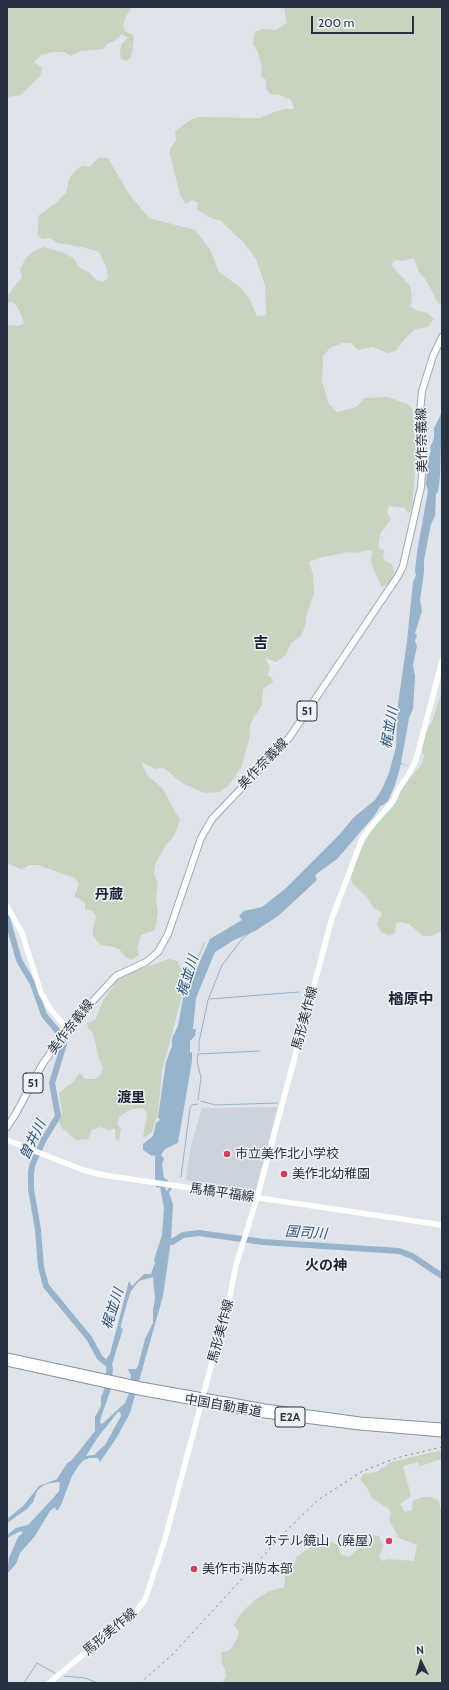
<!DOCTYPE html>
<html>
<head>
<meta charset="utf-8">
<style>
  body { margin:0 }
  #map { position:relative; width:449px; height:1690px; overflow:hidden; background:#dfe4ea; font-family:Cabin,sans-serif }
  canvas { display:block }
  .frame { position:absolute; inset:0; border:8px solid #273242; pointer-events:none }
  .north { position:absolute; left:401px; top:1642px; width:40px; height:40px; -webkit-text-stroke:3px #eff3f7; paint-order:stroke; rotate:355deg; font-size:11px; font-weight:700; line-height:16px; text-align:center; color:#273242 }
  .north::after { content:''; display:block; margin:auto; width:14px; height:18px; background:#273242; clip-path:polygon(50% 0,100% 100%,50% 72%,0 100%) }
  .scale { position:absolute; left:311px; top:16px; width:103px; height:18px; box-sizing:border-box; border:2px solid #273242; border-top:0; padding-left:5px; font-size:12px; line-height:14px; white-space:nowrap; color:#273242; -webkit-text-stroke:3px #eff3f7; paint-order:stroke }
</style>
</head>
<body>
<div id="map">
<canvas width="449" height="1690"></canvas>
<div class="frame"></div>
<div class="north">N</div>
<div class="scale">200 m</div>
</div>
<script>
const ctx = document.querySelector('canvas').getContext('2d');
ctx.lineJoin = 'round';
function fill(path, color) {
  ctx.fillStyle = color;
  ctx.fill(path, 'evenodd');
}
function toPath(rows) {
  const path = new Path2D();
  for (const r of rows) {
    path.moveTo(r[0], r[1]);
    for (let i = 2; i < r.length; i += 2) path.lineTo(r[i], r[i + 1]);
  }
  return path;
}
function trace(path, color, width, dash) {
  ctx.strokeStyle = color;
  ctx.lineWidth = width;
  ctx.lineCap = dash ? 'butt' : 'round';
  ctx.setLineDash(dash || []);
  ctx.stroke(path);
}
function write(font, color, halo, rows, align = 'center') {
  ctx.font = font + ' Cabin,"Noto Sans JP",sans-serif';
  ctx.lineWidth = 3;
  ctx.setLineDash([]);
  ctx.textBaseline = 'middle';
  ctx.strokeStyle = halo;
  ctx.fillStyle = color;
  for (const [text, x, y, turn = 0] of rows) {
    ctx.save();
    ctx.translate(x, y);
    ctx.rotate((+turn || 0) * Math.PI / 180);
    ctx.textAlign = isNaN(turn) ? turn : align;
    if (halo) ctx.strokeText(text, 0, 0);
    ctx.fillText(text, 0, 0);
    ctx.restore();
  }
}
const built = toPath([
  [278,1107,256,1189,251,1193,197,1184,186,1179,191,1145,202,1108]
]);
const green = toPath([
  [7,7,132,7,126,16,123,25,125,31,133,35,134,39,131,58,126,61,121,59,120,54,121,44,128,38,122,34,113,42,108,43,103,49,81,51,71,56,64,52,52,52,41,55,34,62,42,68,40,76,21,95,7,97],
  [284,7,442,7,442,304,438,303,426,280,419,272,414,258,403,261,395,260,391,265,410,286,412,296,411,307,418,311,428,313,434,319,428,327,415,329,402,342,396,351,387,353,373,347,358,350,351,343,342,343,330,348,323,356,322,382,329,404,337,412,357,407,364,398,387,397,408,404,413,410,416,459,412,509,408,514,405,508,389,506,387,513,391,519,380,534,378,548,384,550,383,557,386,561,392,564,394,573,390,583,382,587,373,569,371,557,373,551,368,550,357,553,348,552,319,558,309,562,313,574,314,593,306,617,305,627,301,636,291,643,286,655,276,662,265,658,270,667,268,675,272,678,273,682,263,689,262,705,250,724,249,740,241,768,229,785,220,792,204,793,182,783,164,768,155,769,141,762,147,775,162,788,180,820,174,836,165,846,155,865,154,873,158,884,156,899,158,912,155,930,141,935,137,949,139,955,131,960,125,957,120,950,113,947,100,945,92,934,96,917,93,911,85,909,85,903,80,899,74,897,79,884,75,878,38,865,29,865,22,870,7,863,7,325,17,326,24,324,22,316,16,305,11,302,7,303,7,296,22,277,20,269,26,258,34,251,43,247,62,252,73,258,80,268,90,273,96,280,103,282,108,278,106,266,99,252,87,248,58,243,50,238,42,239,37,235,39,215,56,203,66,193,69,179,75,171,82,166,90,167,98,158,108,158,129,194,149,218,195,230,210,249,219,272,241,288,251,302,257,316,266,315,265,285,256,259,244,243,221,221,211,218,197,210,198,203,192,200,186,204,180,195,170,155,170,149,176,141,175,131,192,119,200,117,260,118,274,112,286,109,294,109,291,100,280,95,270,94,266,89,266,80,261,76,262,68,258,52,253,43,255,32,263,29,276,30,287,23],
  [442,690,442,931,432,936,423,936,409,924,400,922,396,924,395,933,389,935,381,932,377,925,379,918,382,915,381,912,374,908,366,896,353,884,351,879,353,870,361,848,369,835,379,820,393,807,401,787,422,764,424,756,422,751,426,731,432,722],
  [204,942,206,942,195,967,186,981,171,1037,162,1071,158,1113,152,1132,145,1137,143,1137,147,1115,144,1108,132,1109,120,1116,117,1124,121,1129,119,1141,116,1140,115,1129,108,1130,101,1127,92,1130,88,1139,76,1140,63,1129,59,1122,62,1112,59,1093,73,1082,80,1073,85,1079,95,1079,101,1074,103,1067,99,1059,93,1033,88,1028,87,1023,95,1020,103,1001,118,979,132,972,169,959,177,961,182,970,187,971,192,967],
  [442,1450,442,1459,420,1466,418,1462,403,1466,410,1492,410,1497,400,1504,405,1512,412,1510,412,1505,413,1501,422,1497,431,1497,438,1500,442,1512,442,1683,222,1683,226,1677,225,1670,222,1664,221,1652,230,1650,237,1639,239,1632,234,1625,241,1613,256,1599,268,1592,284,1587,286,1569,293,1566,297,1556,310,1548,326,1540,338,1545,341,1555,349,1557,373,1535,379,1536,383,1546,379,1558,383,1561,387,1559,414,1561,417,1545,399,1538,389,1520,391,1514,389,1509,372,1498,366,1486,360,1480,363,1474,377,1472,391,1462]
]);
const water = toPath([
  [442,412,440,476,438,492,436,494,435,516,431,524,424,560,424,572,420,600,422,611,415,633,417,635,415,641,417,646,413,665,415,676,413,709,409,718,401,763,410,767,401,764,395,785,388,801,383,805,380,806,375,815,337,859,315,875,317,880,303,893,278,916,255,931,234,940,215,952,196,998,193,1029,196,1029,195,1036,190,1041,190,1053,192,1052,192,1061,178,1143,165,1149,161,1155,164,1159,162,1164,164,1178,168,1180,165,1189,167,1191,170,1186,172,1188,169,1193,173,1204,171,1240,163,1296,130,1413,117,1437,100,1462,98,1458,90,1458,84,1460,79,1465,72,1476,61,1505,58,1510,56,1510,55,1507,50,1511,35,1536,20,1553,16,1564,7,1574,9,1558,18,1537,23,1533,21,1531,7,1538,7,1535,16,1528,28,1525,54,1497,59,1491,60,1483,58,1482,46,1484,41,1487,37,1491,33,1502,27,1509,7,1523,7,1519,23,1506,39,1486,57,1479,67,1463,71,1461,95,1431,95,1417,101,1406,101,1397,105,1387,107,1358,110,1354,129,1281,132,1286,144,1274,151,1274,155,1263,154,1260,162,1235,164,1208,160,1187,157,1188,155,1185,155,1155,152,1156,143,1150,143,1144,153,1136,156,1123,160,1120,158,1117,166,1062,172,1046,172,1038,178,1026,184,993,188,983,197,968,210,939,242,920,239,916,244,911,262,907,285,889,341,833,353,818,375,800,382,789,389,773,396,747,398,704,407,641,413,582,416,575,415,571,417,552,428,491,426,484,428,460,431,451,430,448,434,438,434,428],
  [153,1277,155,1299,153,1310,153,1323,145,1339,138,1366,136,1369,129,1369,128,1370,131,1375,129,1393,125,1403,102,1424,100,1423,101,1417,111,1389,113,1369,112,1364,123,1329,121,1328,121,1325,127,1303,131,1291,139,1281],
  [118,1412,120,1412,121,1416,105,1445,94,1455,86,1456,98,1437]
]);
const stream = toPath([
  [210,999,299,992],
  [199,1051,199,1042,208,1000,222,965,243,938,250,933],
  [198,1054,260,1051],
  [198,1100,201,1078,197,1061,198,1054],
  [201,1101,215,1105,278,1103],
  [181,1177,190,1108,192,1105,198,1104],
  [64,1676,85,1678,98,1683],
  [24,1683,37,1663,55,1673]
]);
const river = toPath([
  [7,918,19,960,33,984,44,1015,60,1034,64,1044,52,1083,58,1116,43,1141,33,1163,31,1172,31,1189,38,1230,41,1267,46,1286,89,1338,100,1358,109,1365],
  [166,1238,172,1242,183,1235,199,1233,263,1242,399,1251,412,1256,442,1276]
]);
const secondary = toPath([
  [7,906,22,933,41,993,49,1007,67,1029],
  [7,1140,83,1170,103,1175,442,1225],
  [204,1392,230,1296,236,1265,257,1198,332,918,362,839,369,829,394,800,398,790,409,774,416,760,442,661],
  [49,1683,138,1609,145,1600,165,1539,200,1408]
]);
const primary = toPath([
  [7,1127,15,1115,42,1065,67,1029,116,976,146,962,158,952,168,934,201,838,212,819,289,738,398,576,403,566,421,487,423,459,420,412,422,391,433,356,442,337]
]);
const motorway = toPath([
  [7,1357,141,1386,265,1408,360,1421,442,1427],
  [7,1362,139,1391,265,1414,360,1426,442,1433]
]);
const rail = toPath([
  [140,1683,172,1655,286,1531,318,1500,361,1472,396,1458,442,1447]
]);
const markers = [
  [227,1154,4,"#d83b58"],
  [284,1174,4,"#d83b58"],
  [389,1541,4,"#d83b58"],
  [194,1569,4,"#d83b58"]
];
const shields = [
  [307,711,20],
  [33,1083,20],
  [290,1417,30]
];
const shieldNames = [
  ["51",307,711],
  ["51",33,1083],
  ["E2A",290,1417]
];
const streetNames = [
  ["美作奈義線",422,440,-91],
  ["美作奈義線",263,764,-46],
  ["馬形美作線",305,1018,-75],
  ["美作奈義線",71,1027,-52],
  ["馬橋平福線",222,1193,8],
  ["馬形美作線",221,1331,-75],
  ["中国自動車道",223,1406,10],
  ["馬形美作線",110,1632,-40]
];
const poiNames = [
  ["市立美作北小学校",235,1154],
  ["美作北幼稚園",292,1174],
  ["ホテル鏡山（廃屋）",381,1541,"right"],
  ["美作市消防本部",202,1569]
];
const waterNames = [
  ["梶並川",390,728,-80],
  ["梶並川",188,976,-72],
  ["曽井川",33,1140,-65],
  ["国司川",306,1233,4],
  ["梶並川",113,1309,-72]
];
const neighbourhoodNames = [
  ["丹蔵",109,895],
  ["渡里",131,1098],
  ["火の神",326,1266]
];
const quarterNames = [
  ["吉",261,644],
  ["楢原中",411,1000]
];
fill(built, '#cdd3dc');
fill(green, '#c6d4c0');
fill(water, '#98b3cc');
trace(stream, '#98b3cc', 1);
trace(river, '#98b3cc', 6);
trace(primary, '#9ea8b6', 8);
trace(motorway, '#8691a1', 9);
trace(secondary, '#fff', 5.5);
trace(primary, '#fff', 6);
trace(motorway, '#fff', 7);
trace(rail, '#788394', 1, [2, 4]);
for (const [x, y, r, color] of markers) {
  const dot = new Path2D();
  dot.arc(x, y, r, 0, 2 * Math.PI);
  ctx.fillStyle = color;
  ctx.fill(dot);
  trace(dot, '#eff3f7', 1.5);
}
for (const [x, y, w] of shields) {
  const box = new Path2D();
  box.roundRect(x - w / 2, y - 10, w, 20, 3);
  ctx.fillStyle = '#eff3f7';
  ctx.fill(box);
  trace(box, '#273242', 1);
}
write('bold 12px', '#273242', null, shieldNames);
write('13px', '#273242', '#eff3f7', streetNames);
write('13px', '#273242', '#eff3f7', poiNames, 'left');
write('italic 14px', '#2e5279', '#eff3f7', waterNames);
write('bold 14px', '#192333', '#eff3f7', neighbourhoodNames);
write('bold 15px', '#192333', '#eff3f7', quarterNames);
</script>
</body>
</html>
